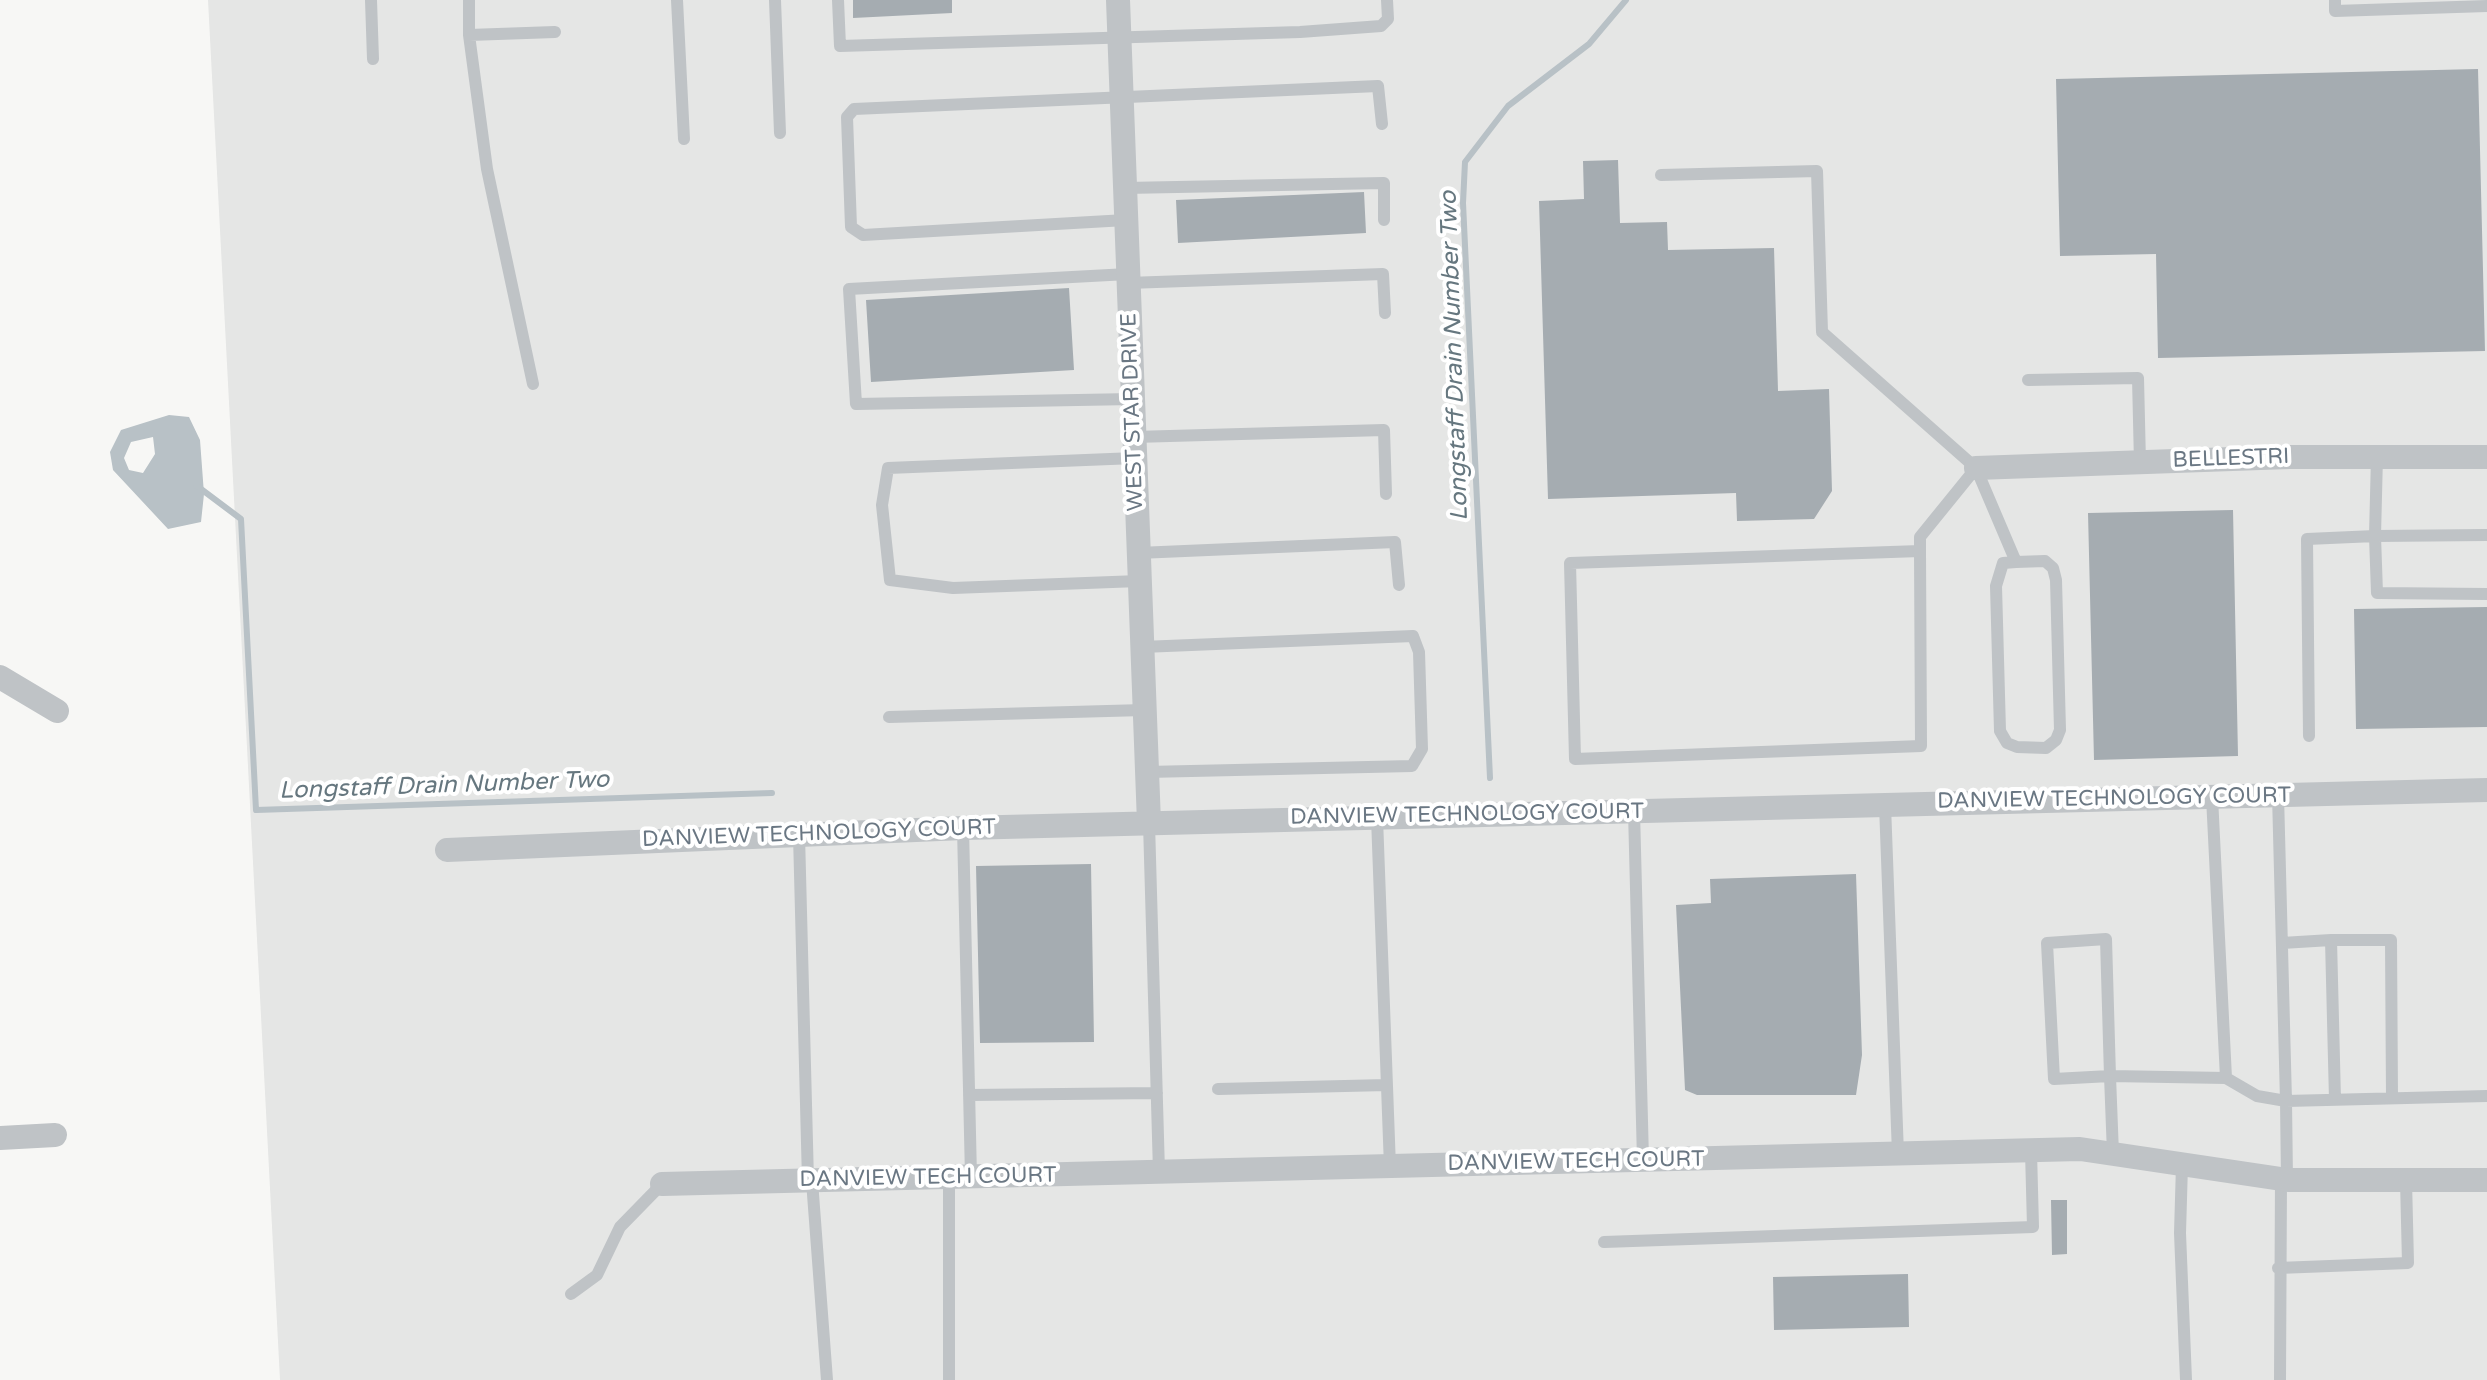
<!DOCTYPE html>
<html>
<head>
<meta charset="utf-8">
<style>
  body { margin:0 }
  canvas { display:block; background:#f7f7f5 }
</style>
</head>
<body>
<canvas width="2487" height="1380"></canvas>
<script>
const ctx = document.querySelector('canvas').getContext('2d');
ctx.lineJoin = 'round';
function fill(path, color) {
  ctx.fillStyle = color;
  ctx.fill(path, 'evenodd');
}
function toPath(rows) {
  const path = new Path2D();
  for (const r of rows) {
    path.moveTo(r[0], r[1]);
    for (let i = 2; i < r.length; i += 2) path.lineTo(r[i], r[i + 1]);
  }
  return path;
}
function trace(path, color, width, dash) {
  ctx.strokeStyle = color;
  ctx.lineWidth = width;
  ctx.lineCap = dash ? 'butt' : 'round';
  ctx.setLineDash(dash || []);
  ctx.stroke(path);
}
function write(font, color, halo, rows, align = 'center') {
  ctx.font = font + ' "Varela Round",sans-serif';
  ctx.lineWidth = 8;
  ctx.setLineDash([]);
  ctx.textBaseline = 'middle';
  ctx.strokeStyle = halo;
  ctx.fillStyle = color;
  for (const [text, x, y, turn = 0] of rows) {
    ctx.save();
    ctx.translate(x, y);
    ctx.rotate((+turn || 0) * Math.PI / 180);
    ctx.textAlign = isNaN(turn) ? turn : align;
    if (halo) ctx.strokeText(text, 0, 0);
    ctx.fillText(text, 0, 0);
    ctx.restore();
  }
}
const built = toPath([
  [208,0,2487,0,2487,1380,280,1380]
]);
const water = toPath([
  [169,415,189,417,200,440,204,494,201,522,168,529,113,470,110,452,121,430],
  [153,437,155,454,143,473,129,470,124,458,131,442]
]);
const stream = toPath([
  [197,486,241,519,256,810,772,793],
  [1490,778,1463,203,1465,162,1508,106,1589,44,1626,0]
]);
const building = toPath([
  [853,0,952,0,952,13,853,18],
  [2478,69,2485,351,2158,358,2156,254,2060,256,2056,79],
  [1618,160,1620,223,1667,222,1668,250,1774,248,1778,391,1829,389,1832,491,1814,519,1737,521,1736,493,1548,499,1539,201,1584,199,1583,161],
  [1364,192,1366,233,1178,243,1176,200],
  [1069,288,1074,370,871,382,866,300],
  [2233,510,2238,756,2094,760,2088,513],
  [2487,607,2487,727,2356,729,2354,609],
  [1091,864,1094,1042,980,1043,976,866],
  [1856,874,1862,1055,1856,1095,1697,1095,1685,1090,1676,905,1711,903,1710,879],
  [2051,1200,2067,1200,2067,1254,2052,1255],
  [1908,1274,1909,1327,1774,1330,1773,1277]
]);
const service = toPath([
  [371,0,373,59],
  [469,0,469,35,555,32],
  [677,0,684,139],
  [775,0,780,133],
  [838,0,840,46,1300,32,1381,26,1388,19,1387,0],
  [2335,0,2335,11,2487,6],
  [469,35,487,169,533,384],
  [1661,175,1817,171,1822,332,1976,468,2016,562,2003,563,1996,586,2000,731,2007,743,2017,747,2046,748,2056,740,2060,730,2056,580,2053,568,2045,561,2016,562],
  [1125,188,1384,183,1384,220],
  [1126,220,863,235,851,227,847,117,854,109,1378,86,1382,124],
  [1128,274,849,289,856,404,1133,399],
  [1128,283,1383,274,1385,313],
  [2028,380,2138,378,2140,463],
  [1134,437,1384,430,1386,494],
  [1135,458,888,468,882,505,890,580,953,588,1139,581],
  [2487,535,2375,536,2377,593,2487,594],
  [1920,551,1570,563,1575,759,1921,746,1920,551,1920,537,1976,468],
  [1138,553,1395,542,1399,585],
  [1142,647,1413,636,1419,652,1422,749,1412,766,1147,772],
  [889,717,1144,710],
  [2309,736,2307,539,2375,536,2377,456],
  [1885,805,1898,1154],
  [1634,811,1643,1160],
  [1377,818,1390,1167],
  [1149,823,1159,1172],
  [963,828,971,1177],
  [799,835,808,1181],
  [2331,940,2391,940,2392,1098],
  [2282,943,2331,940,2335,1100],
  [2226,1078,2257,1096,2286,1101,2278,795],
  [1218,1089,1387,1085],
  [969,1095,1157,1093],
  [2113,1154,2110,1076,2106,939,2047,943,2054,1079,2110,1076,2226,1078,2212,797],
  [2182,1165,2180,1233,2186,1380],
  [949,1177,949,1380],
  [2287,1180,2286,1101,2487,1096],
  [812,1181,827,1380],
  [1604,1242,2033,1227,2031,1151],
  [2278,1268,2408,1263,2406,1180],
  [571,1294,597,1275,620,1227,662,1184],
  [2280,1380,2281,1179]
]);
const minor = toPath([
  [1118,0,1149,823],
  [1976,468,2289,457,2487,457],
  [0,677,57,711],
  [447,850,963,828,2487,790],
  [0,1138,55,1135],
  [662,1184,2080,1149,2288,1180,2487,1180]
]);
const streetNames = [
  ["WEST STAR DRIVE",1133,412,-92],
  ["BELLESTRI",2231,459,-2],
  ["DANVIEW TECHNOLOGY COURT",2114,799,-1],
  ["DANVIEW TECHNOLOGY COURT",1467,815,-1],
  ["DANVIEW TECHNOLOGY COURT",819,834,-2],
  ["DANVIEW TECH COURT",1576,1162,-1],
  ["DANVIEW TECH COURT",928,1178,-1]
];
const waterNames = [
  ["Longstaff Drain Number Two",1455,356,-92],
  ["Longstaff Drain Number Two",444,786,-2]
];
fill(built, '#e5e6e5');
fill(water, '#b8c1c6');
trace(stream, '#b8c1c6', 6);
fill(building, '#a5acb1');
trace(service, '#bfc3c6', 12);
trace(minor, '#bfc3c6', 24);
write('22px', '#6a7783', '#fff', streetNames);
write('italic 24px', '#66777f', '#fff', waterNames);
</script>
</body>
</html>
